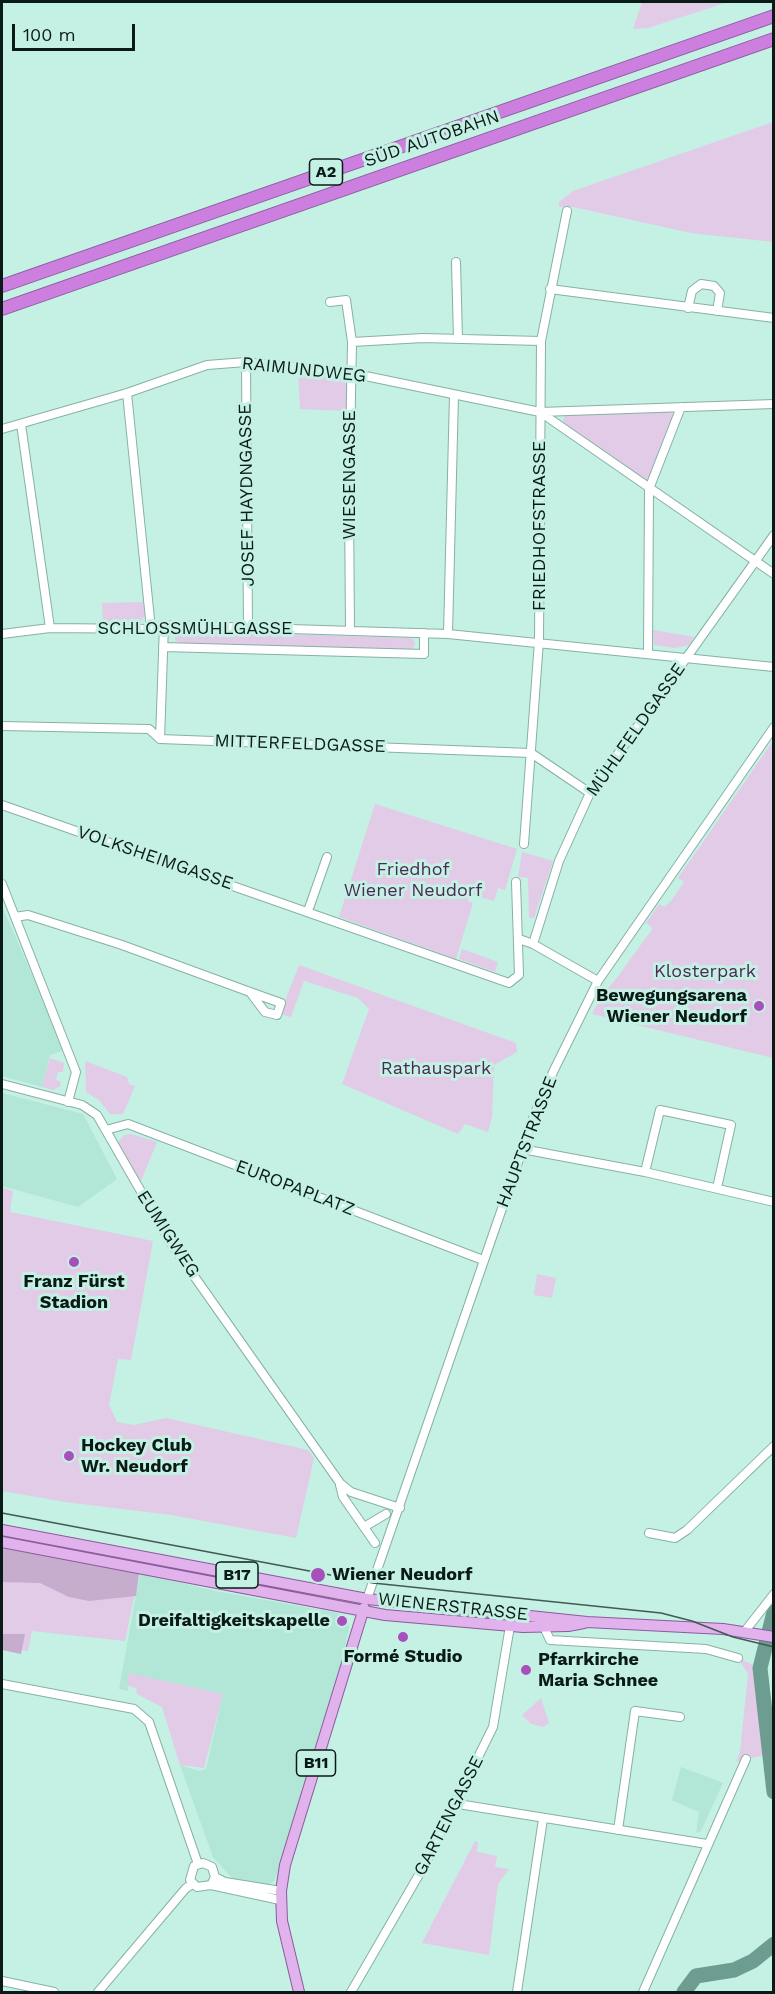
<!DOCTYPE html>
<html>
<head>
<meta charset="utf-8">
<style>
  body { margin:0 }
  #map { position:relative; width:775px; height:1994px; overflow:hidden; background:#c5f0e4; font-family:"Work Sans",sans-serif }
  canvas { display:block }
  .frame { position:absolute; inset:0; border:3px solid #0a1b17; pointer-events:none }
  .scale { position:absolute; left:12px; top:24px; width:123px; height:27px; box-sizing:border-box; border:3px solid #0a1b17; border-top:0; padding-left:8px; font-size:18px; line-height:21px; white-space:nowrap; color:#0a1b17; -webkit-text-stroke:4px #c5f0e4; paint-order:stroke }
</style>
</head>
<body>
<div id="map">
<canvas width="775" height="1994"></canvas>
<div class="frame"></div>
<div class="scale">100 m</div>
</div>
<script>
const ctx = document.querySelector('canvas').getContext('2d');
ctx.lineJoin = 'round';
function fill(path, color) {
  ctx.fillStyle = color;
  ctx.fill(path, 'evenodd');
}
function toPath(rows) {
  const path = new Path2D();
  for (const r of rows) {
    path.moveTo(r[0], r[1]);
    for (let i = 2; i < r.length; i += 2) path.lineTo(r[i], r[i + 1]);
  }
  return path;
}
function trace(path, color, width, dash) {
  ctx.strokeStyle = color;
  ctx.lineWidth = width;
  ctx.lineCap = dash ? 'butt' : 'round';
  ctx.setLineDash(dash || []);
  ctx.stroke(path);
}
function write(font, color, halo, rows, align = 'center') {
  ctx.font = font + ' "Work Sans",sans-serif';
  ctx.lineWidth = 6;
  ctx.setLineDash([]);
  ctx.textBaseline = 'middle';
  ctx.strokeStyle = halo;
  ctx.fillStyle = color;
  for (const [text, x, y, turn = 0] of rows) {
    ctx.save();
    ctx.translate(x, y);
    ctx.rotate((+turn || 0) * Math.PI / 180);
    ctx.textAlign = isNaN(turn) ? turn : align;
    if (halo) ctx.strokeText(text, 0, 0);
    ctx.fillText(text, 0, 0);
    ctx.restore();
  }
}
const built = toPath([
  [2,906,65,1050,50,1055,42,1087,2,1076],
  [2,1093,83,1114,117,1179,78,1207,2,1186],
  [140,1573,215,1591,338,1613,348,1620,349,1628,340,1671,275,1880,269,1885,234,1880,213,1857,180,1765,199,1771,206,1769,223,1694,129,1674,128,1691,119,1689],
  [681,1767,723,1783,701,1831,696,1833,699,1812,672,1800]
]);
const green = toPath([
  [642,2,728,2,648,28,633,29],
  [773,122,773,242,691,233,573,207,559,207,559,202,573,191],
  [298,370,341,375,347,381,346,411,300,409],
  [670,411,674,416,648,482,640,480,562,423,565,415],
  [143,602,145,616,139,622,103,623,102,603],
  [653,630,694,637,689,645,675,648,654,645],
  [180,631,410,638,414,640,415,645,411,650,180,643,175,640,175,635],
  [773,741,773,1058,592,1014,601,996,616,979,653,928,646,923,659,904,664,907,671,901,684,882,678,878],
  [375,804,517,849,505,890,498,888,494,901,470,894,468,901,473,903,456,959,339,917],
  [522,852,553,861,534,918,529,918,528,878,518,877],
  [462,949,498,962,495,972,459,959],
  [299,965,516,1043,517,1052,494,1065,492,1117,488,1132,465,1124,458,1134,342,1084,369,1009,358,998,304,981,291,1017,280,1014],
  [50,1058,64,1063,63,1072,58,1072,56,1080,61,1082,60,1086,53,1090,42,1087],
  [85,1061,127,1077,129,1084,135,1086,123,1114,110,1114,99,1100,86,1092],
  [131,1134,157,1142,140,1183,119,1145,119,1141,124,1135],
  [2,1188,13,1191,10,1212,153,1241,131,1360,118,1359,109,1405,117,1422,134,1425,166,1418,308,1450,314,1458,296,1538,171,1515,65,1502,2,1491],
  [537,1274,556,1278,552,1298,534,1295],
  [2,1549,139,1573,125,1641,32,1631,28,1651,2,1648],
  [738,1658,758,1667,768,1754,736,1762,740,1752,748,1674],
  [129,1673,223,1694,204,1768,180,1765,162,1707,137,1694,136,1688,127,1685],
  [541,1698,549,1723,543,1727,531,1724,522,1715],
  [475,1841,478,1842,477,1852,497,1856,495,1867,509,1869,498,1884,489,1955,422,1943]
]);
const forest = toPath([
  [2,1548,139,1573,136,1596,89,1601,69,1597,40,1583,2,1582],
  [2,1634,25,1634,21,1654,2,1650]
]);
const river = toPath([
  [774,1612,760,1668,774,1792],
  [684,1992,696,1976,734,1970,753,1961,774,1944]
]);
const minor = toPath([
  [456,262,458,339],
  [550,289,774,318],
  [330,302,346,300,352,342,349,502,350,631],
  [688,308,692,291,701,284,714,286,720,293,717,311],
  [352,342,423,338,541,341],
  [246,362,248,628],
  [127,393,151,629],
  [540,412,774,574],
  [21,424,50,628],
  [2,429,127,393,207,365,246,362,351,373,540,412,774,404],
  [2,634,50,628,151,629,164,625,448,634,774,667],
  [448,634,454,395],
  [163,647,424,654,424,633],
  [648,652,649,489,681,407],
  [2,726,149,729,160,739,531,753,590,793],
  [160,739,164,625],
  [2,805,509,983,519,975,516,882],
  [524,844,539,641,541,341,567,211],
  [2,884,76,1072,68,1102],
  [308,911,327,857],
  [15,917,28,915,122,945,250,992,281,1003,277,1015,265,1012,250,992],
  [519,939,533,944,598,981],
  [533,944,559,861,590,793,774,535],
  [2,1084,82,1105,97,1115,170,1242,340,1483,351,1492,400,1508],
  [106,1130,128,1124,483,1260],
  [522,1149,645,1172,774,1202],
  [645,1172,660,1110,731,1125,717,1188],
  [340,1485,343,1497,375,1543],
  [364,1527,386,1514],
  [649,1533,675,1538,687,1530,774,1446],
  [367,1599,535,1113,554,1070,598,981,774,727],
  [544,1627,550,1640,706,1649,738,1658],
  [745,1631,774,1594],
  [2,1684,134,1709,149,1722,198,1864],
  [458,1804,707,1844],
  [618,1830,635,1711,680,1717],
  [215,1877,225,1882,281,1891],
  [211,1885,215,1877,212,1867,203,1863,194,1866,190,1880,197,1887,211,1885,280,1900],
  [2,1981,54,1992],
  [98,1992,186,1888,193,1884],
  [351,1992,424,1866,493,1727,510,1626],
  [517,1992,543,1819],
  [643,1992,746,1759]
]);
const major = toPath([
  [2,1530,367,1599,587,1622,723,1629,774,1637],
  [2,1542,385,1615,523,1627,568,1626,584,1623],
  [299,1992,282,1921,281,1891,285,1865,364,1608]
]);
const highway = toPath([
  [2,286,774,16],
  [2,309,774,39]
]);
const tram = toPath([
  [2,1513,373,1583,661,1613,692,1621,733,1637,774,1647]
]);
const markers = [
  [759,1006,6,"#a74fbb"],
  [74,1262,6,"#a74fbb"],
  [69,1456,6,"#a74fbb"],
  [318,1575,8,"#a74fbb"],
  [342,1621,6,"#a74fbb"],
  [403,1637,6,"#a74fbb"],
  [526,1670,6,"#a74fbb"]
];
const shields = [
  [326,172,33],
  [237,1575,42],
  [316,1763,39]
];
const shieldNames = [
  ["A2",326,172],
  ["B17",237,1575],
  ["B11",316,1763]
];
const streetNames = [
  ["SÜD AUTOBAHN",432,139,-19],
  ["RAIMUNDWEG",304,370,6],
  ["WIESENGASSE",350,475,-90],
  ["JOSEF HAYDNGASSE",247,495,-91],
  ["FRIEDHOFSTRASSE",540,526,-90],
  ["SCHLOSSMÜHLGASSE",195,629],
  ["MÜHLFELDGASSE",636,730,-55],
  ["MITTERFELDGASSE",300,744,2],
  ["VOLKSHEIMGASSE",155,858,19],
  ["HAUPTSTRASSE",527,1142,-69],
  ["EUROPAPLATZ",295,1188,21],
  ["EUMIGWEG",168,1234,57],
  ["WIENERSTRASSE",453,1607,6],
  ["GARTENGASSE",449,1816,-63]
];
const parkNames = [
  ["Friedhof",413,870],
  ["Wiener Neudorf",413,891],
  ["Klosterpark",705,972],
  ["Rathauspark",436,1069]
];
const poiNames = [
  ["Bewegungsarena",747,996,"right"],
  ["Wiener Neudorf",747,1017,"right"],
  ["Franz Fürst",74,1282,"center"],
  ["Stadion",74,1303,"center"],
  ["Hockey Club",81,1446],
  ["Wr. Neudorf",81,1467],
  ["Wiener Neudorf",332,1575],
  ["Dreifaltigkeitskapelle",330,1621,"right"],
  ["Formé Studio",403,1657,"center"],
  ["Pfarrkirche",538,1660],
  ["Maria Schnee",538,1681]
];
fill(built, '#b2e6d7');
fill(green, '#e1cbe6');
fill(forest, '#c6accd');
trace(river, '#6d9d91', 15);
trace(minor, '#87b1a5', 10);
trace(major, '#895c9a', 12);
trace(highway, '#895c9a', 14);
trace(minor, '#fff', 8);
trace(major, '#e1b2ec', 10);
trace(highway, '#cd7fe0', 12);
trace(tram, '#415a53', 1.5);
for (const [x, y, r, color] of markers) {
  const dot = new Path2D();
  dot.arc(x, y, r, 0, 2 * Math.PI);
  ctx.fillStyle = color;
  ctx.fill(dot);
  trace(dot, '#c5f0e4', 2);
}
for (const [x, y, w] of shields) {
  const box = new Path2D();
  box.roundRect(x - w / 2, y - 13, w, 26, 4.5);
  ctx.fillStyle = '#c5f0e4';
  ctx.fill(box);
  trace(box, '#0a1b17', 1.5);
}
write('bold 16px', '#0a1b17', null, shieldNames);
write('18px', '#0a1b17', '#c5f0e4', streetNames);
write('18px', '#4c2955', '#c5f0e4', parkNames);
write('bold 18px', '#0a1b17', '#c5f0e4', poiNames, 'left');
</script>
</body>
</html>
